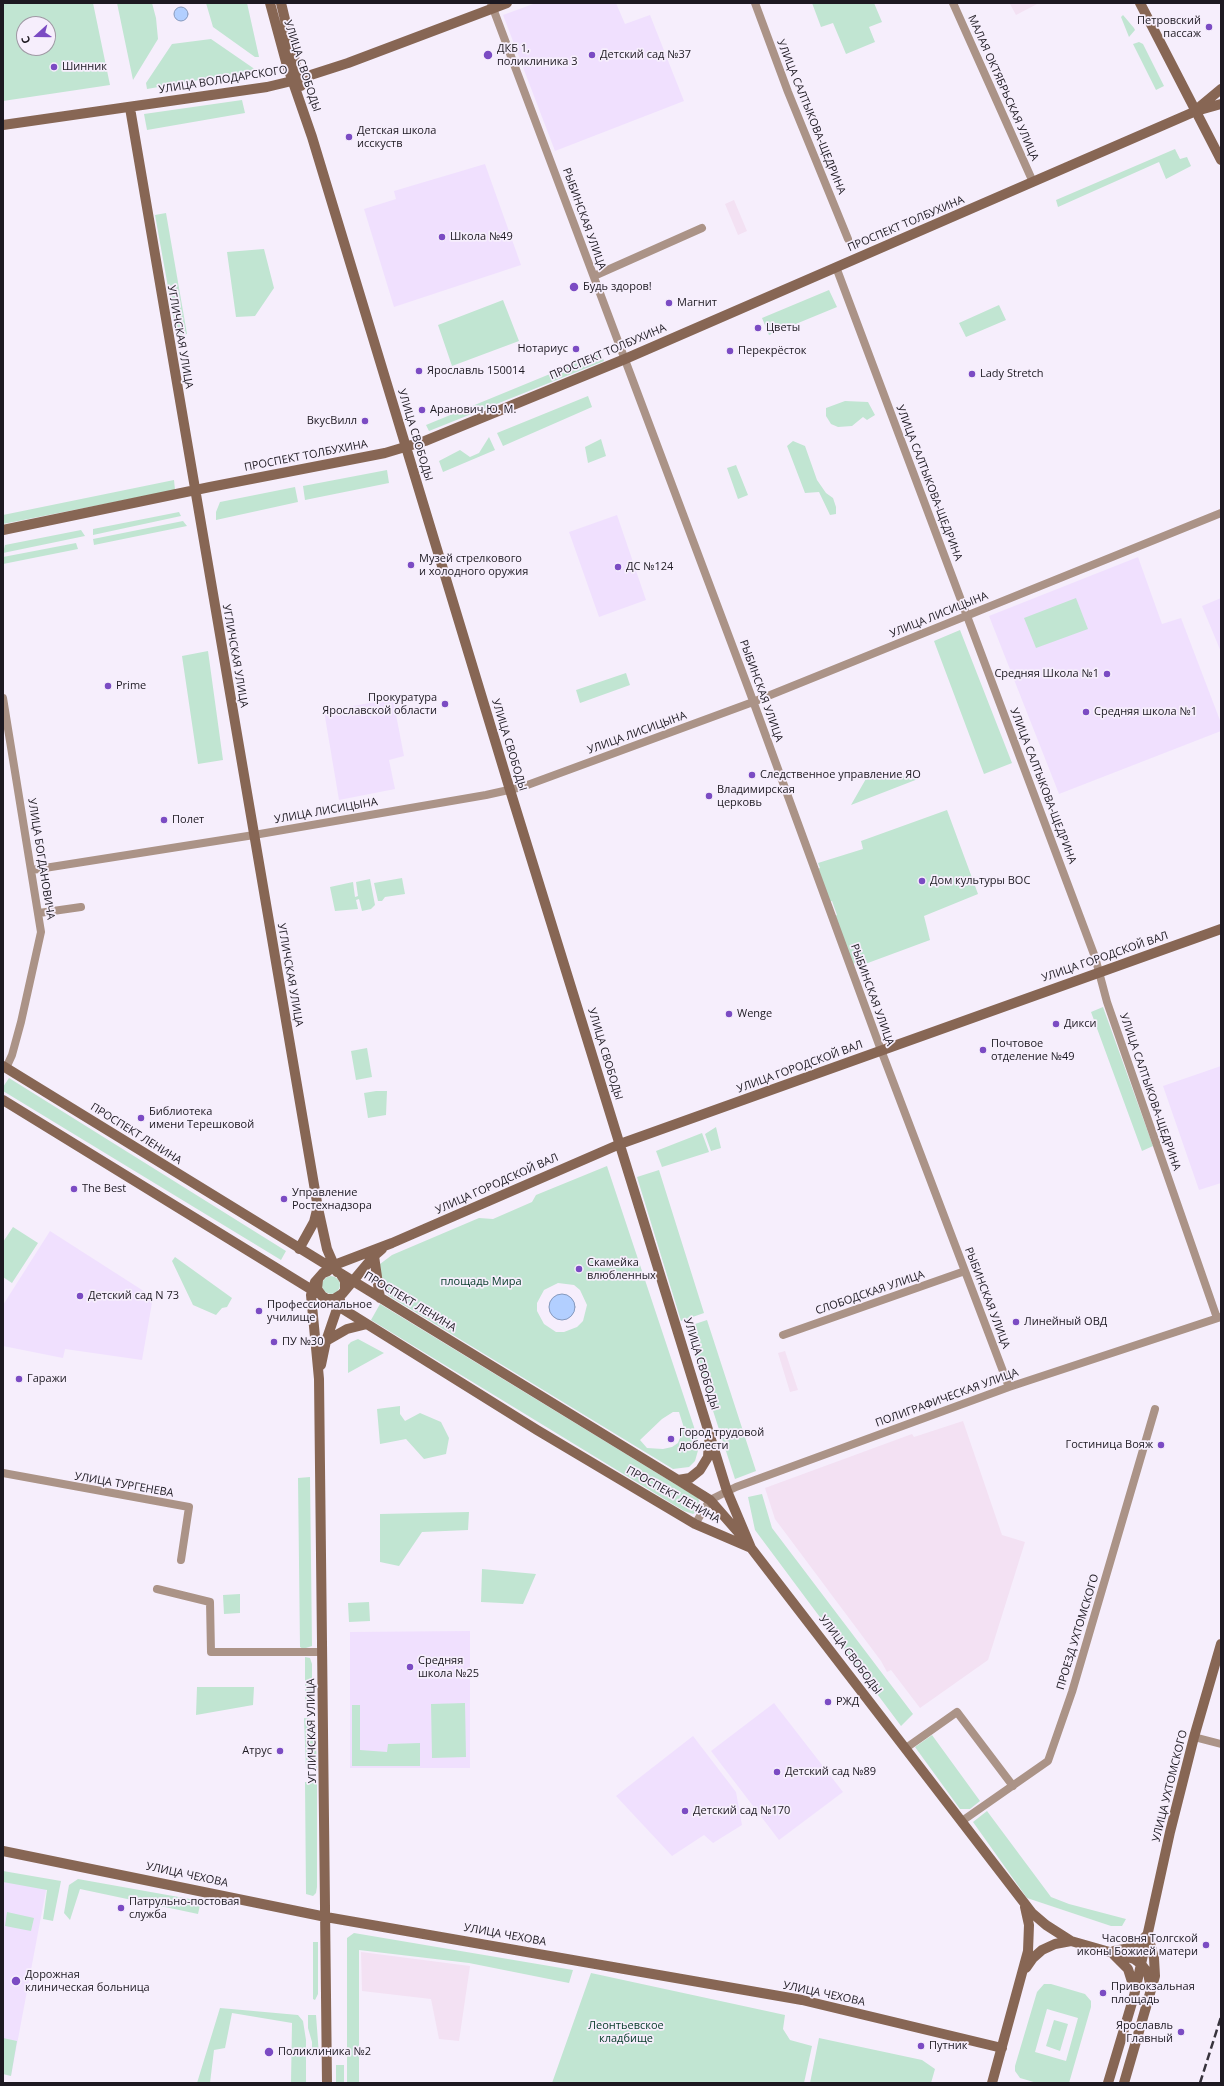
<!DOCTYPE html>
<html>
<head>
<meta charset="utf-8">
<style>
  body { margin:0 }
  #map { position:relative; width:1224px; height:2086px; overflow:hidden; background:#f6eefc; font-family:"Open Sans",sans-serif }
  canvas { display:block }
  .frame { position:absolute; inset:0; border:4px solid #1d1921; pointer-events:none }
  .north { position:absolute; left:16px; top:16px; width:40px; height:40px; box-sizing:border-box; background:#f6eefc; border:1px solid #9f99a4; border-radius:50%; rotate:249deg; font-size:11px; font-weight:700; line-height:16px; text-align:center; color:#1d1921 }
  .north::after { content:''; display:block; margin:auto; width:14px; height:18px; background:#7b4bc3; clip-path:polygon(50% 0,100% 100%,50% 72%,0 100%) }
</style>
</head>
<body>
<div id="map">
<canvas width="1224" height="2086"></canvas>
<div class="frame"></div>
<div class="north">С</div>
</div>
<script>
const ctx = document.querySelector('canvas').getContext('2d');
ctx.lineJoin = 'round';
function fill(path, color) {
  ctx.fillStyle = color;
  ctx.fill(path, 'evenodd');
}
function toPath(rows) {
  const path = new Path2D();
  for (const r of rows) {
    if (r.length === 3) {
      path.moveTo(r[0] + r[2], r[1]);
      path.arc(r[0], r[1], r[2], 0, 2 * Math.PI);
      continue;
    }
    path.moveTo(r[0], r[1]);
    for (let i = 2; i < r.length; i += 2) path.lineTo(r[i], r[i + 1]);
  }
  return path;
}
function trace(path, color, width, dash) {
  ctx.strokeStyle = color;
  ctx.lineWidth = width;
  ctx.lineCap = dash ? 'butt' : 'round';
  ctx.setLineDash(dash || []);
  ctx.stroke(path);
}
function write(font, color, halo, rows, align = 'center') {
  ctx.font = font + ' "Open Sans",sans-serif';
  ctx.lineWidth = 3.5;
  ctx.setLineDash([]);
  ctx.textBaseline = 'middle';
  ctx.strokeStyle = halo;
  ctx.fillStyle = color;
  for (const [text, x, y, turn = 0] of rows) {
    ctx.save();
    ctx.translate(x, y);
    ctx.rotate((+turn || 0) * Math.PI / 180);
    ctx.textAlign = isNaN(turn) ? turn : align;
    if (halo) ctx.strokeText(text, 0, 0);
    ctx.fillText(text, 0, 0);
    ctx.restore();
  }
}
const industrial = toPath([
  [1013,3,1039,3,1016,15,1010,4],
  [734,200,747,231,738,235,725,204],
  [785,1351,798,1390,790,1392,778,1353],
  [963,1421,1002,1535,1025,1542,988,1660,920,1708,891,1670,887,1672,881,1661,775,1519,765,1488,912,1434,914,1437],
  [361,1952,470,1966,459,2041,439,2039,431,1999,362,1991]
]);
const built = toPath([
  [536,3,616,3,625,24,650,15,684,101,555,151,503,15],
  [485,164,521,265,394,307,364,209,396,199,394,191],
  [617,515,646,600,599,617,569,532],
  [1138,557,1162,624,1181,618,1221,723,1221,731,1059,794,989,616],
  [1221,598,1221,652,1202,606],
  [393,699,404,756,389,760,395,789,339,800,324,711],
  [1221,1066,1221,1183,1199,1190,1163,1086],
  [50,1231,153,1297,142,1360,65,1349,63,1358,3,1346,3,1305],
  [470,1631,470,1768,350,1768,350,1632],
  [774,1703,843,1792,779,1840,711,1751],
  [693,1736,736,1792,742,1825,713,1843,704,1835,672,1856,616,1796],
  [3,1877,47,1885,11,2076,3,2074]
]);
const green = toPath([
  [3,3,93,3,110,85,3,101],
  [24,24,48,24,48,48,24,48],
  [117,3,152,3,156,18,158,39,133,80],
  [206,3,247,3,259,57,255,57,213,27],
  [812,3,874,3,882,22,869,27,875,42,846,54,833,23,821,27],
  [1123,15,1134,28,1135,30,1129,37,1121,17],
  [211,39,256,70,147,89,146,83,172,44],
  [1139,42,1143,44,1164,86,1156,90,1133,44],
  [242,100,245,113,147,130,144,114],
  [1175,149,1180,159,1187,157,1191,166,1166,179,1159,162,1058,207,1056,200],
  [166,213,187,334,177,337,155,215],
  [264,249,274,288,255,316,236,317,227,252],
  [829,290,837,307,769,335,762,318],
  [503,300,519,341,452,366,438,325],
  [999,305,1006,320,966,337,959,323],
  [601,353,604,361,429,431,426,425],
  [588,396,592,407,503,446,497,433],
  [845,401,868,402,875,415,867,420,863,417,852,426,838,427,831,424,826,416,826,408],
  [489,437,495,450,443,472,439,461,460,450,470,457,479,453],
  [601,439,606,456,588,463,585,447],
  [793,441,805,446,817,480,826,493,833,498,836,507,836,514,830,515,819,492,805,493,787,446],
  [736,465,748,495,738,499,727,468],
  [387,470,389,483,305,500,303,486],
  [174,480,175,490,3,524,3,515],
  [295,487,298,502,216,520,216,512,220,502],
  [179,512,181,516,93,535,93,529],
  [183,521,187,526,94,545,93,539],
  [81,530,85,536,3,553,5,545],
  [76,543,78,549,3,564,3,557],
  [1076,598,1088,629,1036,648,1024,618],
  [960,630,1012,763,984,774,934,641],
  [208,651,223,760,198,764,182,656],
  [626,673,630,685,580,703,576,690],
  [871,770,918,779,851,805],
  [947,810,978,894,924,916,930,940,857,967,855,962,853,965,835,916,837,915,832,901,829,902,817,869,820,868,818,863,863,849,861,841],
  [402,878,405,894,385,897,382,901,378,901,374,883],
  [370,879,375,905,371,909,362,911,359,899,356,900,358,909,335,911,330,887,353,882,355,897,358,896,356,882],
  [1103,1007,1153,1146,1142,1151,1091,1012],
  [367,1048,372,1077,356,1080,351,1051],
  [9,1078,286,1251,281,1260,3,1091,3,1087],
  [376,1091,387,1091,386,1115,368,1118,364,1093],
  [716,1127,721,1148,711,1151,705,1134],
  [702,1133,709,1152,662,1167,656,1151],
  [607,1166,697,1436,699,1447,695,1461,689,1467,673,1469,389,1296,382,1289,380,1264,392,1255,479,1218,493,1219,532,1202,536,1195],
  [558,1283,574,1285,580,1290,587,1305,583,1321,577,1327,564,1332,556,1332,544,1324,537,1311,537,1303,544,1290],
  [673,1412,679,1412,684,1428,678,1443,672,1447,663,1449,647,1448,640,1440,662,1419],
  [659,1170,704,1313,681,1321,637,1177],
  [13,1227,38,1243,12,1283,3,1277,3,1242],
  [175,1257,232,1298,227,1307,222,1308,216,1315,193,1305,172,1261],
  [331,1285,9],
  [380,1304,698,1498,701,1506,700,1510,693,1514,684,1511,371,1320],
  [707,1320,756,1471,735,1479,686,1327],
  [358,1339,384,1353,348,1373,348,1345,351,1342],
  [400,1406,400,1414,405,1421,420,1413,441,1422,449,1438,446,1454,424,1459,406,1439,380,1444,377,1409],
  [310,1477,312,1646,303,1649,300,1647,298,1478],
  [762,1494,772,1528,913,1714,901,1726,755,1530,748,1497],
  [469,1512,468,1530,422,1532,399,1566,380,1562,380,1514],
  [482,1569,536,1574,523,1604,481,1602],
  [240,1594,240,1613,224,1614,223,1595],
  [369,1602,370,1621,349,1622,348,1603],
  [305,1657,310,1658,312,1664,312,1708,309,1711,305,1709],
  [197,1687,254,1687,253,1705,196,1715],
  [465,1703,466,1757,432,1758,431,1704],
  [352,1705,360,1705,360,1750,387,1752,388,1744,420,1743,420,1766,352,1766],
  [304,1718,311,1719,315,1724,317,1768,306,1768],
  [932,1735,980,1801,970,1809,960,1809,915,1747],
  [305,1782,317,1782,317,1887,316,1893,313,1896,306,1894],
  [987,1811,1051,1897,1069,1904,1126,1919,1122,1926,1111,1926,1027,1898,973,1822],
  [3,1871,61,1881,53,1921,43,1919,47,1890,3,1882],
  [78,1879,201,1901,198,1914,80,1889,70,1920,64,1913,69,1885],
  [7,1912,34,1918,31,1931,5,1926],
  [354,1933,573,1970,569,1983,469,1963,359,1950,359,2083,347,2083,347,1938],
  [313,1942,318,1942,318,1994,315,2000,313,1999],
  [591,1973,785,2015,783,2029,790,2040,812,2046,804,2083,552,2083],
  [1044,1984,1051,1984,1085,1994,1091,2001,1091,2007,1069,2083,1037,2083,1020,2078,1015,2071,1015,2066,1037,1992],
  [1047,2009,1078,2018,1066,2061,1035,2052],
  [220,2008,298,2015,303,2021,306,2040,306,2083,291,2083,292,2023,232,2013,225,2048,214,2050,210,2083,197,2083],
  [308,2015,316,2015,319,2055,312,2055,312,2042,308,2028],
  [1054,2020,1068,2024,1060,2051,1046,2046],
  [3,2038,17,2041,11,2076,3,2074],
  [819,2038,922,2060,935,2069,931,2083,810,2083],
  [336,2065,344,2065,344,2083,336,2083]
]);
const water = toPath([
  [181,14,7],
  [562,1307,13]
]);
const street = toPath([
  [491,3,749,690,881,1050,1009,1387],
  [755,3,788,92,848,239],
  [953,3,1033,182],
  [836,267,1095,957,1107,1002,1217,1318],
  [594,276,702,228],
  [3,698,41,932,21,1022,12,1055,6,1068],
  [32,870,254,835,486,795,522,787,753,702,1221,513],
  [39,913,81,907],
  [783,1335,965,1271],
  [3,1473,189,1507,181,1560],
  [695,1524,710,1500,736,1487,1009,1387,1221,1317],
  [157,1589,210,1602,211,1652,322,1652],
  [1194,1737,1221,1744],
  [906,1748,957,1712,1013,1786],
  [962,1821,1048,1761,1072,1692,1155,1409]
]);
const secondary = toPath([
  [270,3,286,62,312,137,510,790,727,1491,751,1548,1032,1913,1046,1925,1071,1941,1134,1959,1141,1964,1148,1973,1151,1989],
  [281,3,301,86],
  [1140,3,1221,160],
  [130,108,318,1208,327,1249,337,1272],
  [1197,109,1221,89],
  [3,125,267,87,292,81,348,63,507,3],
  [3,530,210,487,385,453,425,441,625,359,1196,111,1221,104],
  [3,1066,340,1273,345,1281,345,1290],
  [3,1100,317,1293],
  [299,1249,314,1222,317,1210],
  [374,1256,380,1298],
  [323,1273,337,1264,392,1243,620,1144,1221,929],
  [340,1273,678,1480,710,1500,745,1540],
  [318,1280,317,1289,322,1296,537,1430,695,1524,751,1548],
  [326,1299,334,1299,342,1294,374,1256,382,1249],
  [326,1341,347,1329,367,1324],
  [321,1365,326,1341,340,1300],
  [678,1480,690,1478,700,1470,708,1457,709,1442],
  [3,1851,326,1917,802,2000,1002,2048],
  [1114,1951,1135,1947,1147,1935],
  [1114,1955,1128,1969,1134,1988],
  [1026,1968,1033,1958,1042,1950,1055,1944,1071,1941],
  [327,2083,319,1379,311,1295,315,1282,323,1273,328,1271],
  [992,2083,1028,1951,1029,1925,1025,1907],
  [1108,2083,1134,1996,1170,1832,1194,1737,1221,1644],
  [1124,2083,1155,1976,1154,1958,1148,1936]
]);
const rail = toPath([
  [1200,2083,1221,2017]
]);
const markers = [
  [1209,27,4,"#7b4bc3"],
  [488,55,5,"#7b4bc3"],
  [592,55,4,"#7b4bc3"],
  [54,67,4,"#7b4bc3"],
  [349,137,4,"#7b4bc3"],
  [442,237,4,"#7b4bc3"],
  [574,287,5,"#7b4bc3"],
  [669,303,4,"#7b4bc3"],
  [758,328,4,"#7b4bc3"],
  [576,349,4,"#7b4bc3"],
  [730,351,4,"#7b4bc3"],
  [419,371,4,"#7b4bc3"],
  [972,374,4,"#7b4bc3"],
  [422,410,4,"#7b4bc3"],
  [365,421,4,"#7b4bc3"],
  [411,565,4,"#7b4bc3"],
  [618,567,4,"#7b4bc3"],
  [1107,674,4,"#7b4bc3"],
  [108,686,4,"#7b4bc3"],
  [445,704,4,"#7b4bc3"],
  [1086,712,4,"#7b4bc3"],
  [752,775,4,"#7b4bc3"],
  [709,796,4,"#7b4bc3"],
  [164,820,4,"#7b4bc3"],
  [922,881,4,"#7b4bc3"],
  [729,1014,4,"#7b4bc3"],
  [1056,1024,4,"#7b4bc3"],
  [983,1050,4,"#7b4bc3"],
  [141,1118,4,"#7b4bc3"],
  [74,1189,4,"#7b4bc3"],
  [284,1199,4,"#7b4bc3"],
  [579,1269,4,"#7b4bc3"],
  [80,1296,4,"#7b4bc3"],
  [259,1311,4,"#7b4bc3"],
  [1016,1322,4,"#7b4bc3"],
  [274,1342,4,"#7b4bc3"],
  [19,1379,4,"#7b4bc3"],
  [671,1439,4,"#7b4bc3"],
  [1161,1445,4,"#7b4bc3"],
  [410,1667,4,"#7b4bc3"],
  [828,1702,4,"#7b4bc3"],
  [280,1751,4,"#7b4bc3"],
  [777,1772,4,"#7b4bc3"],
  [685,1811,4,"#7b4bc3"],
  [121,1908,4,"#7b4bc3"],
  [1206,1945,4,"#7b4bc3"],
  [16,1981,5,"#7b4bc3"],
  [1103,1993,4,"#7b4bc3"],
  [1181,2032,4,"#7b4bc3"],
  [921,2046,4,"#7b4bc3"],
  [269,2052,5,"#7b4bc3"]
];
const poiNames = [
  ["Петровский",1201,21,"right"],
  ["пассаж",1201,34,"right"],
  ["ДКБ 1,",497,49],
  ["поликлиника 3",497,62],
  ["Детский сад №37",600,55],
  ["Шинник",62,67],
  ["Детская школа",357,131],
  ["исскуств",357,144],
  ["Школа №49",450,237],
  ["Будь здоров!",583,287],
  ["Магнит",677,303],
  ["Цветы",766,328],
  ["Нотариус",568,349,"right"],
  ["Перекрёсток",738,351],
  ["Ярославль 150014",427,371],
  ["Lady Stretch",980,374],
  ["Аранович Ю. М.",430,410],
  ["ВкусВилл",357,421,"right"],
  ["Музей стрелкового",419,559],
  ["и холодного оружия",419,572],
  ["ДС №124",626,567],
  ["Средняя Школа №1",1099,674,"right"],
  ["Prime",116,686],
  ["Прокуратура",437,698,"right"],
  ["Ярославской области",437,711,"right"],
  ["Средняя школа №1",1094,712],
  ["Следственное управление ЯО",760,775],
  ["Владимирская",717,790],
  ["церковь",717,803],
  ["Полет",172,820],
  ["Дом культуры ВОС",930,881],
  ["Wenge",737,1014],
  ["Дикси",1064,1024],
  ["Почтовое",991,1044],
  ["отделение №49",991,1057],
  ["Библиотека",149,1112],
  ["имени Терешковой",149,1125],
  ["The Best",82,1189],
  ["Управление",292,1193],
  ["Ростехнадзора",292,1206],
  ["Скамейка",587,1263],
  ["влюбленных",587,1276],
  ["Детский сад N 73",88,1296],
  ["Профессиональное",267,1305],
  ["училище",267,1318],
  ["Линейный ОВД",1024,1322],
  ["ПУ №30",282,1342],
  ["Гаражи",27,1379],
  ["Город трудовой",679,1433],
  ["доблести",679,1446],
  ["Гостиница Вояж",1153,1445,"right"],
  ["Средняя",418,1661],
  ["школа №25",418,1674],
  ["РЖД",836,1702],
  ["Атрус",272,1751,"right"],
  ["Детский сад №89",785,1772],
  ["Детский сад №170",693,1811],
  ["Патрульно-постовая",129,1902],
  ["служба",129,1915],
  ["Часовня Толгской",1198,1939,"right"],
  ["иконы Божией матери",1198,1952,"right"],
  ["Дорожная",25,1975],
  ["клиническая больница",25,1988],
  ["Привокзальная",1111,1987],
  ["площадь",1111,2000],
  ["Ярославль",1173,2026,"right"],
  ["Главный",1173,2039,"right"],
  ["Путник",929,2046],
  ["Поликлиника №2",278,2052]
];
const streetNames = [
  ["УЛИЦА СВОБОДЫ",302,66,72],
  ["УЛИЦА ВОЛОДАРСКОГО",223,80,-9],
  ["МАЛАЯ ОКТЯБРЬСКАЯ УЛИЦА",1003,88,66],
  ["УЛИЦА САЛТЫКОВА-ЩЕДРИНА",811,117,68],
  ["РЫБИНСКАЯ УЛИЦА",584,219,70],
  ["ПРОСПЕКТ ТОЛБУХИНА",906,224,-23],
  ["УГЛИЧСКАЯ УЛИЦА",180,337,80],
  ["ПРОСПЕКТ ТОЛБУХИНА",608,352,-23],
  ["УЛИЦА СВОБОДЫ",415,435,73],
  ["ПРОСПЕКТ ТОЛБУХИНА",306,456,-11],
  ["УЛИЦА САЛТЫКОВА-ЩЕДРИНА",929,483,69],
  ["УЛИЦА ЛИСИЦЫНА",939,615,-22],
  ["УГЛИЧСКАЯ УЛИЦА",235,656,80],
  ["РЫБИНСКАЯ УЛИЦА",761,691,70],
  ["УЛИЦА ЛИСИЦЫНА",637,733,-20],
  ["УЛИЦА СВОБОДЫ",509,745,73],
  ["УЛИЦА САЛТЫКОВА-ЩЕДРИНА",1043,786,69],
  ["УЛИЦА ЛИСИЦЫНА",326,811,-10],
  ["УЛИЦА БОГДАНОВИЧА",41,859,81],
  ["УЛИЦА ГОРОДСКОЙ ВАЛ",1105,957,-19],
  ["УГЛИЧСКАЯ УЛИЦА",290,975,80],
  ["РЫБИНСКАЯ УЛИЦА",872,995,70],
  ["УЛИЦА СВОБОДЫ",605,1054,73],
  ["УЛИЦА ГОРОДСКОЙ ВАЛ",800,1067,-20],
  ["УЛИЦА САЛТЫКОВА-ЩЕДРИНА",1150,1092,71],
  ["ПРОСПЕКТ ЛЕНИНА",136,1134,32],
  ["УЛИЦА ГОРОДСКОЙ ВАЛ",497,1184,-24],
  ["СЛОБОДСКАЯ УЛИЦА",870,1293,-19],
  ["РЫБИНСКАЯ УЛИЦА",987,1298,69],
  ["ПРОСПЕКТ ЛЕНИНА",410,1302,31],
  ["УЛИЦА СВОБОДЫ",701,1364,73],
  ["ПОЛИГРАФИЧЕСКАЯ УЛИЦА",947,1398,-20],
  ["УЛИЦА ТУРГЕНЕВА",124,1485,10],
  ["ПРОСПЕКТ ЛЕНИНА",673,1495,29],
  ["ПРОЕЗД УХТОМСКОГО",1078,1632,-73],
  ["УЛИЦА СВОБОДЫ",850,1655,53],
  ["УГЛИЧСКАЯ УЛИЦА",312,1731,-91],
  ["УЛИЦА УХТОМСКОГО",1170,1786,-76],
  ["УЛИЦА ЧЕХОВА",187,1875,12],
  ["УЛИЦА ЧЕХОВА",505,1935,10],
  ["УЛИЦА ЧЕХОВА",824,1994,12]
];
const parkNames = [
  ["площадь Мира",481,1282],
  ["Леонтьевское",626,2026],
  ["кладбище",626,2039]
];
fill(industrial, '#f3e1f3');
fill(built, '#f0e0fe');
fill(green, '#c1e5d2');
fill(water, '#b2cfff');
trace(water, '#8598bc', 1);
trace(street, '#ab9387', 8);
trace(secondary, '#876654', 10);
trace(rail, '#38343d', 2.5, [8, 4]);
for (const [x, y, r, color] of markers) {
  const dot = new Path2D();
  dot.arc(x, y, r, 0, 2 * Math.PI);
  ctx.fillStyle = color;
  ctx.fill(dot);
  trace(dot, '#f6eefc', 1.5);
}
write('11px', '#1d1921', '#f6eefc', poiNames, 'left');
write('11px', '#1d1921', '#f6eefc', streetNames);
write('11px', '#033826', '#f6eefc', parkNames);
</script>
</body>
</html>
